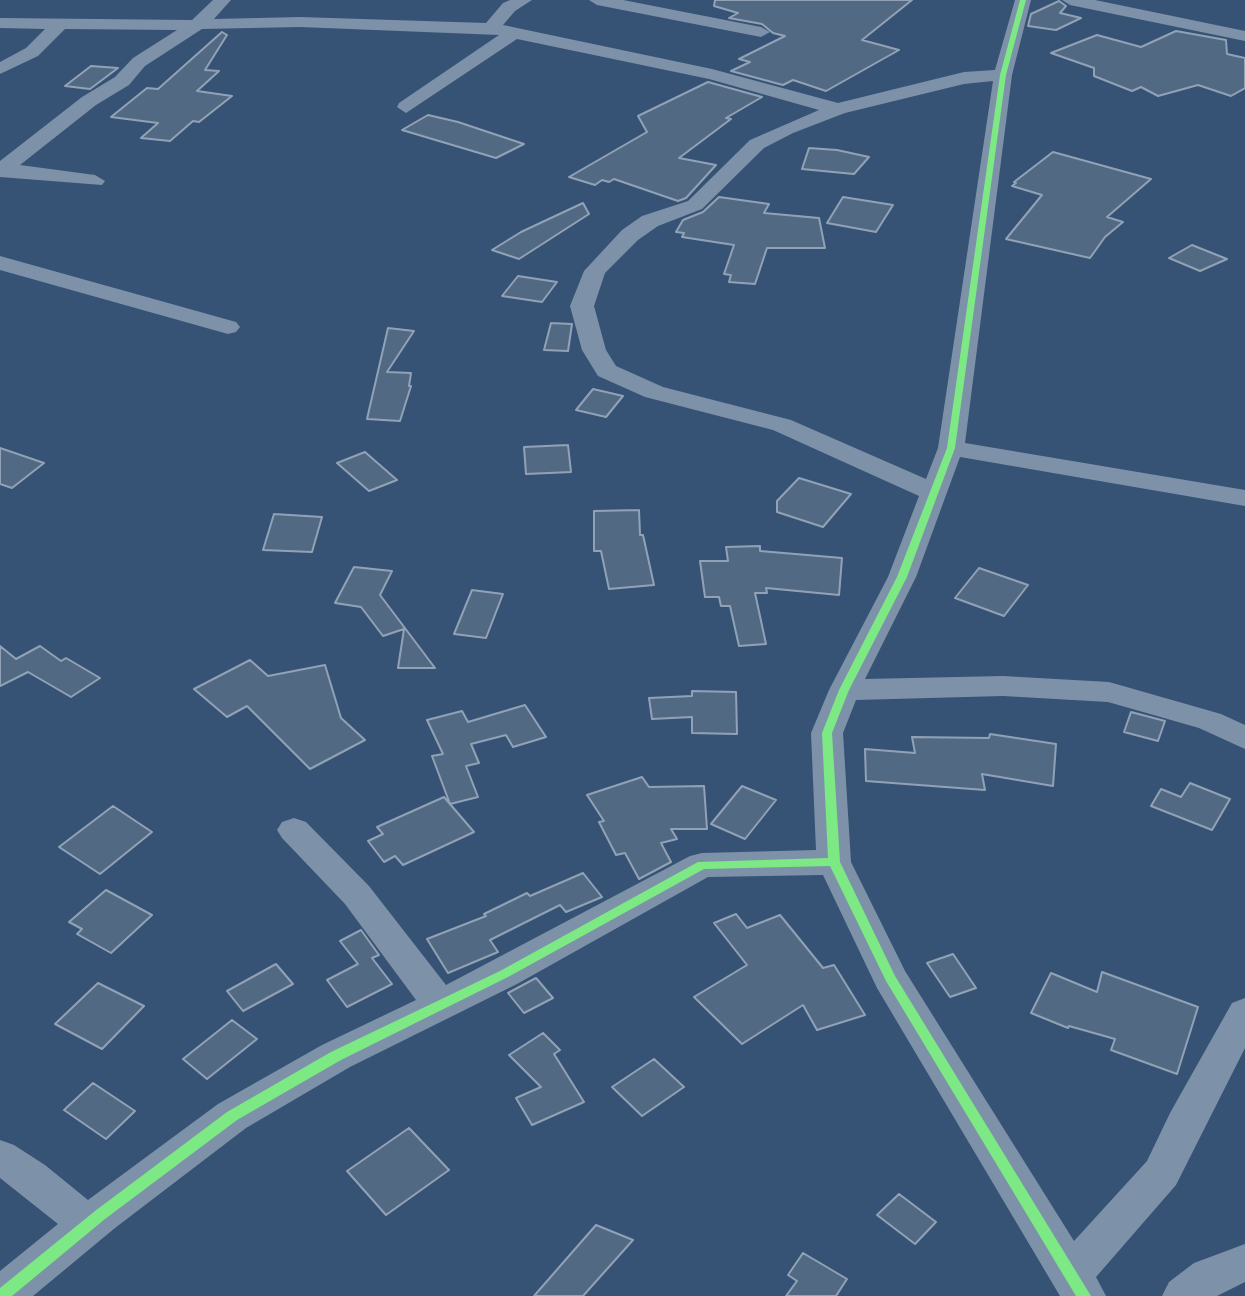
<!DOCTYPE html>
<html>
<head>
<meta charset="utf-8">
<style>
  body { margin:0 }
  canvas { display:block; background:#365274 }
</style>
</head>
<body>
<canvas width="1245" height="1296"></canvas>
<script>
const ctx = document.querySelector('canvas').getContext('2d');
ctx.lineJoin = 'round';
function fill(path, color) {
  ctx.fillStyle = color;
  ctx.fill(path, 'evenodd');
}
function toPath(rows) {
  const path = new Path2D();
  for (const r of rows) {
    path.moveTo(r[0], r[1]);
    for (let i = 2; i < r.length; i += 2) path.lineTo(r[i], r[i + 1]);
  }
  return path;
}
function trace(path, color, width, dash) {
  ctx.strokeStyle = color;
  ctx.lineWidth = width;
  ctx.lineCap = dash ? 'butt' : 'round';
  ctx.setLineDash(dash || []);
  ctx.stroke(path);
}
const building = toPath([
  [715,0,912,0,862,40,899,50,826,91,793,80,783,85,731,71,750,62,739,59,785,36,773,33,762,24,729,18,738,13,714,6,715,0],
  [1059,1,1066,6,1060,13,1081,18,1056,30,1028,26,1031,14,1059,1],
  [1176,31,1226,40,1227,54,1245,58,1245,88,1231,96,1198,85,1158,96,1141,87,1132,91,1094,76,1094,68,1051,53,1097,35,1141,47,1176,31],
  [222,32,227,35,205,70,219,71,197,91,232,96,199,122,193,121,170,141,141,138,158,123,111,117,147,88,158,89,222,32],
  [91,66,118,68,90,89,65,86,91,66],
  [708,82,762,97,726,118,731,119,679,158,716,165,686,198,678,201,614,179,609,182,602,180,595,185,569,177,647,132,638,116,708,82],
  [428,115,458,122,524,144,496,158,402,130,428,115],
  [809,148,837,150,869,157,854,174,802,169,809,148],
  [1053,152,1151,179,1107,217,1123,222,1105,237,1090,258,1006,239,1042,195,1012,186,1016,183,1014,182,1053,152],
  [719,197,769,204,764,213,819,218,825,248,767,248,755,284,729,282,731,275,724,274,734,245,682,237,684,233,676,232,683,220,703,212,719,197],
  [843,197,893,205,876,232,827,223,843,197],
  [583,203,589,214,519,259,492,250,521,232,583,203],
  [1192,245,1227,259,1200,271,1169,258,1192,245],
  [518,276,557,282,542,302,502,296,518,276],
  [551,323,572,324,568,351,544,350,551,323],
  [388,328,414,331,387,372,411,373,409,386,411,386,400,421,367,419,388,328],
  [593,389,623,396,606,417,576,410,593,389],
  [568,445,571,472,526,474,524,447,568,445],
  [0,448,44,463,12,488,0,484,0,448],
  [365,452,397,480,369,491,337,463,365,452],
  [799,478,851,494,823,527,777,512,777,501,799,478],
  [639,510,640,535,643,535,654,585,609,589,601,551,594,551,594,511,639,510],
  [274,514,322,517,312,552,263,550,274,514],
  [760,546,760,551,842,558,839,595,766,588,767,593,755,593,766,644,739,646,730,606,721,606,719,597,705,597,700,561,728,561,726,547,760,546],
  [354,567,392,571,380,595,435,668,398,668,404,629,383,636,361,607,335,603,354,567],
  [979,568,1028,585,1004,616,955,598,979,568],
  [472,590,503,594,486,638,454,634,472,590],
  [0,646,16,659,40,646,61,661,66,658,100,678,71,697,28,672,0,686,0,646],
  [250,660,268,676,325,665,341,718,365,740,310,769,247,706,227,717,194,689,250,660],
  [692,691,736,692,737,734,692,733,692,717,652,719,649,698,692,696,692,691],
  [525,705,546,737,513,747,506,735,471,744,479,763,466,766,478,797,450,804,432,756,443,754,427,720,462,711,468,722,525,705],
  [1131,712,1165,721,1158,741,1124,732,1131,712],
  [990,734,1056,744,1053,786,982,774,985,790,866,781,865,749,915,753,912,737,989,738,990,734],
  [642,777,649,787,704,786,707,829,671,829,677,839,661,843,671,862,639,879,625,853,616,855,599,822,604,821,587,795,642,777],
  [1190,783,1230,799,1212,830,1151,806,1161,789,1181,797,1190,783],
  [742,786,776,800,745,839,711,824,742,786],
  [444,797,474,832,403,865,395,856,384,862,368,841,383,834,377,827,444,797],
  [113,806,152,832,100,874,59,847,113,806],
  [583,873,602,897,566,912,560,905,490,940,498,952,448,973,427,939,486,916,484,914,527,893,530,896,583,873],
  [106,890,152,915,111,953,77,934,82,929,69,922,106,890],
  [736,914,747,928,780,915,823,968,834,965,865,1015,817,1030,803,1005,742,1044,694,997,747,965,714,923,736,914],
  [361,930,379,955,372,958,392,984,347,1007,327,980,358,964,340,941,361,930],
  [953,954,976,988,950,997,927,963,953,954],
  [276,964,293,984,243,1011,227,991,276,964],
  [1102,972,1198,1007,1177,1074,1111,1050,1115,1039,1069,1026,1068,1028,1031,1013,1051,973,1097,992,1102,972],
  [536,978,553,998,524,1013,508,993,536,978],
  [98,983,144,1006,102,1049,55,1024,98,983],
  [232,1020,257,1039,207,1079,183,1059,232,1020],
  [543,1033,560,1050,554,1054,584,1102,532,1125,516,1098,541,1087,509,1055,543,1033],
  [654,1059,684,1087,642,1116,612,1087,654,1059],
  [93,1083,135,1111,106,1139,64,1110,93,1083],
  [409,1128,449,1170,386,1215,347,1171,409,1128],
  [899,1194,936,1222,915,1244,877,1215,899,1194],
  [596,1225,633,1240,583,1296,534,1296,596,1225],
  [803,1253,847,1279,836,1296,786,1296,797,1281,788,1275,803,1253]
]);
const minor = toPath([
  [213,0,231,0,214,19,300,17,486,23,503,3,510,0,532,0,515,11,503,25,712,69,838,103,964,72,995,70,1015,0,1031,0,1012,75,965,443,1245,490,1245,506,960,457,916,577,865,679,1003,676,1109,682,1221,714,1245,725,1245,749,1199,728,1108,702,1003,696,856,700,843,733,851,862,905,971,1074,1241,1147,1161,1170,1113,1232,1003,1245,998,1245,1048,1176,1185,1096,1277,1106,1296,1060,1296,877,988,823,875,708,877,517,984,350,1067,246,1128,115,1228,33,1296,0,1296,0,1271,58,1224,0,1178,0,1140,14,1145,45,1165,88,1200,218,1104,322,1045,416,1000,345,904,282,838,277,830,282,822,294,818,306,822,369,886,446,985,690,856,702,853,816,850,811,733,829,690,888,577,919,496,773,430,645,397,598,376,582,350,570,306,584,271,622,230,642,216,688,201,750,140,819,110,709,79,517,39,406,113,397,107,399,103,499,35,300,27,202,29,145,66,129,85,96,105,20,165,95,175,105,181,102,185,0,177,0,161,82,97,115,77,133,58,177,30,65,29,38,56,0,74,0,62,26,48,45,29,0,28,0,18,192,20,213,0],
  [993,81,938,448,926,479,791,420,663,387,616,366,606,350,594,306,605,273,638,240,658,226,702,209,764,148,793,133,845,113,964,84,993,81],
  [589,0,623,0,761,27,770,32,761,37,597,5,589,0],
  [1062,0,1095,0,1245,31,1245,41,1070,5,1062,0],
  [0,256,236,322,240,327,236,332,228,334,0,270,0,256],
  [1245,1244,1245,1282,1217,1296,1162,1296,1169,1282,1194,1263,1245,1244]
]);
const cycleway = toPath([
  [1020,0,1026,0,1006,75,955,448,907,577,849,690,832,733,840,862,895,976,1091,1296,1076,1296,886,981,830,866,704,869,508,977,341,1060,237,1120,105,1219,12,1296,0,1296,0,1288,95,1211,227,1112,331,1052,500,971,698,862,828,858,822,733,839,690,897,577,947,448,1000,75,1020,0]
]);
fill(building, '#526984');
trace(building, '#92a2b6', 2);
fill(minor, '#7d92a8');
fill(cycleway, '#7ce984');
</script>
</body>
</html>
